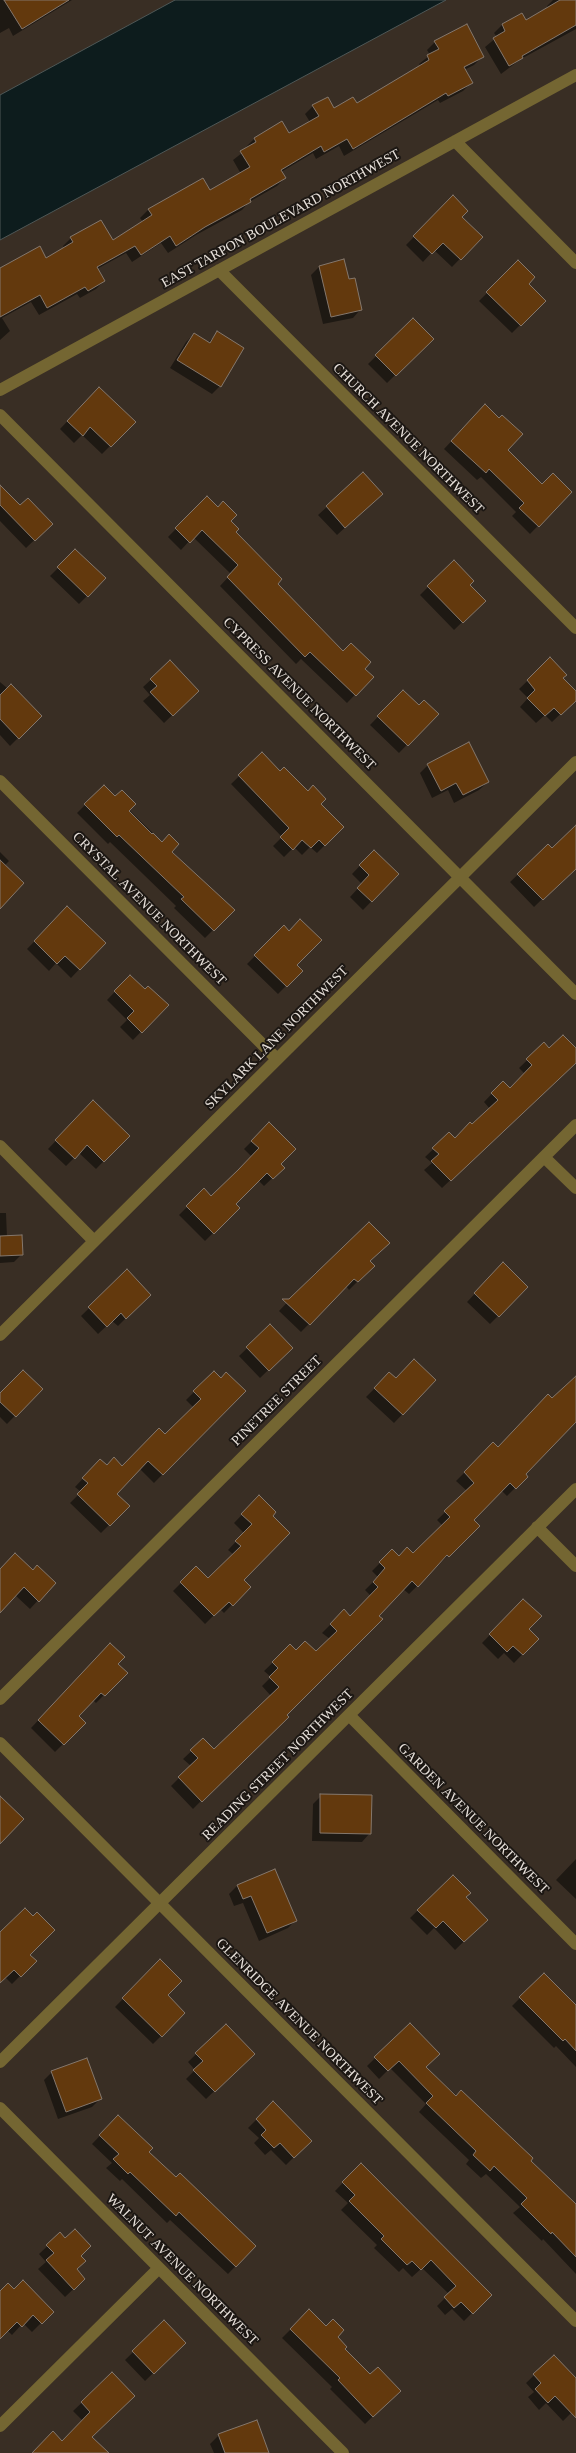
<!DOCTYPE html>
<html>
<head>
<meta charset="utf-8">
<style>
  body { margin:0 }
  canvas { display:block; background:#392e24 }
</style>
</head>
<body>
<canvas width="576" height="2453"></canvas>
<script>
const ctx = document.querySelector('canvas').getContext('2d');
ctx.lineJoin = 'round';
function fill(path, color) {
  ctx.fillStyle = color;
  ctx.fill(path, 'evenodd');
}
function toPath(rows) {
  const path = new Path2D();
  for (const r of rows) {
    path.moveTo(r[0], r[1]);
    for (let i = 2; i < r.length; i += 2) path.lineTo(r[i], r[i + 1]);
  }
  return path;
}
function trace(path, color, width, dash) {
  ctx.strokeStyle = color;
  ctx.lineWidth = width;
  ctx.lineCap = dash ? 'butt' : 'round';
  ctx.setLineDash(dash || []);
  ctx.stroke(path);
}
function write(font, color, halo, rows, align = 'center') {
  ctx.font = font + ' "Times New Roman",serif';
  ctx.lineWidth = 4;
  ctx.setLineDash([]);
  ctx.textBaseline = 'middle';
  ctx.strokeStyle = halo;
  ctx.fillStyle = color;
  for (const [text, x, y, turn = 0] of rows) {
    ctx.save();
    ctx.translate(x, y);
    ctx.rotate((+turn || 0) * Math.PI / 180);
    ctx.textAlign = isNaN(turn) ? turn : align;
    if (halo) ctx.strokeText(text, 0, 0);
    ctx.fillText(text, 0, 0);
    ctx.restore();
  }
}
const water = toPath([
  [175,0,446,0,0,240,0,95,175,0]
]);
const shadow = toPath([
  [0,0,72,0,13,36,9,28,0,33],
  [553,0,576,0,576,29,521,59,501,74,485,47,497,37,494,33,502,25,525,21,548,8,547,6],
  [435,42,482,57,474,65,464,70,471,83,463,91,440,103,438,100,344,156,339,146,316,159,313,153,281,172,285,178,277,186,249,202,242,210,196,235,168,253,161,243,132,262,126,253,97,269,104,281,96,289,80,298,77,294,39,315,31,302,2,318,10,331,0,340,0,270,46,259,64,249,63,246,71,238,112,242,143,222,140,218,148,210,203,179,209,191,241,174,233,160,247,149,246,147,254,139,282,123,289,135,310,122,305,114,313,106,334,110,357,105,421,67,419,64,430,55,427,50],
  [453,197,460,217,481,237,452,267,434,250,423,262,406,245],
  [343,261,348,281,361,309,353,318,323,324,311,275,319,267],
  [518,262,527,284,544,301,512,333,479,301],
  [413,320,432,339,387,383,368,364],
  [217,333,220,386,212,394,170,368,186,342,194,334,208,343],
  [99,388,134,422,102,454,82,435,74,443,60,429],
  [477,414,506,450,542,485,571,492,530,534,512,516,516,512,481,477,477,480,444,449],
  [363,474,373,502,337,535,318,515],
  [0,487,20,507,51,524,26,548,0,521],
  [207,497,229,521,234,532,276,584,343,652,372,677,347,703,301,659,296,664,220,586,231,574,193,537,181,550,168,537],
  [75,551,104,579,79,604,50,576],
  [469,585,484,601,454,630,420,595,428,587],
  [550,659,562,678,576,693,576,699,552,722,545,715,536,723,520,707,528,698,519,689],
  [170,662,189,699,164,723,143,701,150,695,143,687],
  [0,682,40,716,10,746,0,735],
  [403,691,419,706,437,714,399,753,370,725],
  [262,754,280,773,320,804,343,827,317,853,310,847,302,855,294,847,284,857,273,846,282,837,231,784],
  [428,765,488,782,479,790,454,803,448,790,432,798,420,773],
  [104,786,233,910,205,938,174,908,176,906,110,842,108,844,77,813],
  [576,826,576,866,534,907,510,882,548,846,552,850],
  [374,851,398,874,363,910,350,897,362,884,352,874],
  [0,852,9,861,4,866,0,907],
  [67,908,104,943,71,978,56,963,49,971,27,949],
  [284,927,296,965,301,971,278,994,247,964],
  [130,976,145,991,167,1005,133,1040,120,1027,127,1020,107,1000],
  [544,1044,549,1050,576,1050,576,1061,442,1188,424,1170,432,1163,425,1157,449,1134,454,1139,472,1126,490,1109,484,1102,503,1082,510,1089,525,1074,519,1068],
  [93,1102,128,1136,96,1169,79,1153,66,1166,48,1149],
  [269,1124,279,1164,283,1168,264,1186,259,1181,234,1204,238,1208,205,1241,179,1215,204,1190,211,1197,252,1157,244,1149],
  [0,1213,6,1213,7,1237,22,1254,14,1262,0,1263],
  [369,1261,373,1266,349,1290,346,1286,301,1332,279,1311,316,1272,318,1273],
  [503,1264,527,1287,490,1324,467,1302],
  [127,1271,149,1295,118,1326,112,1321,98,1334,81,1316],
  [270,1326,291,1348,260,1378,239,1356],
  [214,1372,221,1380,244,1391,154,1483,140,1469,116,1494,128,1506,101,1533,70,1503,81,1492,75,1487,100,1460,106,1466,122,1467,165,1435,194,1408,186,1400],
  [389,1374,395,1380,435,1380,394,1423,366,1397],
  [576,1378,576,1420,524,1474,526,1477,507,1496,501,1490,472,1520,478,1526,409,1594,403,1589,377,1616,381,1619,193,1809,171,1786,191,1766,183,1759,203,1740,214,1751,271,1696,262,1686,271,1677,264,1671,290,1646,296,1652,316,1653,330,1639,322,1633,344,1611,350,1618,371,1596,365,1590,378,1577,372,1571,392,1551,398,1557,413,1555,443,1526,437,1520,467,1491,456,1481,493,1444,498,1448],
  [41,1389,7,1424,0,1417,0,1395],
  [259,1497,243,1580,249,1587,224,1613,220,1609,205,1624,173,1591,196,1568,208,1580,234,1555,228,1550,244,1533,234,1523],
  [0,1571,33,1572,54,1583,30,1609,15,1595,0,1611],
  [523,1601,527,1629,537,1639,514,1663,504,1653,498,1659,482,1643],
  [102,1653,126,1673,96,1703,93,1700,77,1716,84,1723,55,1752,31,1728],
  [321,1796,370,1833,362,1842,312,1841,313,1804],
  [576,1859,576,1899,556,1880],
  [274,1870,296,1920,288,1928,259,1941,243,1903,234,1906,229,1894,237,1886],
  [453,1876,465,1898,486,1920,455,1950,434,1928,427,1935,410,1918],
  [0,1934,35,1961,12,1984,5,1977,0,1982],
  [160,1961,166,1995,184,2013,153,2044,115,2007],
  [544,1974,576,2007,576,2067,556,2046,554,2048,512,2006],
  [410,2024,425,2067,529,2161,576,2217,576,2274,543,2239,542,2241,513,2213,520,2207,486,2174,481,2178,466,2164,469,2160,419,2112,426,2104,390,2068,379,2079,367,2066],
  [226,2025,253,2054,206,2099,186,2079,195,2070,188,2062],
  [52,2072,100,2099,92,2107,58,2119,44,2080],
  [273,2103,310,2141,286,2165,271,2150,265,2155,254,2143,259,2138,248,2128],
  [118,2117,147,2152,254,2247,228,2274,170,2220,167,2223,122,2179,120,2181,106,2168,112,2163,92,2144],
  [361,2164,490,2295,464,2321,452,2309,445,2315,437,2306,449,2294,422,2268,412,2277,403,2268,399,2272,374,2248,377,2245,341,2210,348,2203,335,2191],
  [60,2234,80,2256,75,2270,84,2279,65,2297,38,2269,46,2262,39,2254],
  [14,2290,52,2312,32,2332,23,2323,12,2335,7,2330,0,2337,0,2292],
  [309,2311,370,2376,399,2391,365,2424,330,2389,332,2387,282,2338],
  [164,2322,184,2343,145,2381,125,2360],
  [554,2356,576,2380,576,2408,563,2421,546,2403,539,2410,528,2397,534,2392,526,2383],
  [112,2374,91,2438,96,2453,33,2453,62,2443,83,2421,73,2411],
  [256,2422,267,2453,214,2453,210,2444,219,2435]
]);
const building = toPath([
  [4,0,69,0,22,29,4,0],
  [560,0,576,0,576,25,522,56,523,58,509,66,493,38,505,31,502,24,522,13,526,20,560,0],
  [467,24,484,57,464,67,473,83,448,96,446,93,353,149,347,139,324,152,321,146,281,170,286,178,250,199,251,202,205,227,176,246,170,236,141,255,135,246,97,267,105,281,88,291,85,287,47,308,40,295,0,317,0,268,40,246,46,258,73,242,70,237,101,220,113,240,152,215,148,209,203,178,210,190,250,167,240,151,256,142,254,138,282,121,289,133,319,116,312,105,328,97,334,108,353,97,357,103,429,60,427,55,439,49,434,41,467,24],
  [453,195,468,211,462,217,483,237,461,260,443,243,432,254,413,236,453,195],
  [344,259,349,279,355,278,362,310,331,317,319,266,344,259],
  [518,260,535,277,529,284,546,301,521,326,486,292,518,260],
  [413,318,434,339,396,376,375,355,413,318],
  [217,331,244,348,221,387,177,360,194,333,210,343,217,331],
  [99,387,136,422,111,447,90,427,83,436,67,421,99,387],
  [485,404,499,418,502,415,523,434,508,450,542,484,553,473,572,492,539,527,519,508,524,503,489,469,486,473,451,441,485,404],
  [363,472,383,494,345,528,326,506,363,472],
  [0,485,20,505,28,498,53,524,35,541,0,505,0,485],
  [207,496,218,507,223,501,237,515,231,521,239,529,236,532,282,579,278,584,343,651,351,643,371,662,365,669,374,677,356,696,310,652,305,657,227,577,238,565,202,530,190,543,175,528,207,496],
  [75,549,106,578,88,597,57,567,75,549],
  [454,560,474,581,470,585,486,601,463,623,427,586,454,560],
  [550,657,567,675,563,678,576,691,576,701,561,715,554,708,545,716,527,698,535,690,527,680,550,657],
  [170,660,199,691,173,716,150,692,157,686,150,679,170,660],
  [11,684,42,716,19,739,0,719,0,695,11,684],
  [403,690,419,705,424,700,439,714,408,746,377,716,403,690],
  [469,742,489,782,463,795,456,783,441,791,427,764,469,742],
  [262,752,280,771,284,767,308,791,313,785,326,799,321,804,344,827,325,846,319,840,311,848,302,840,293,850,280,837,289,828,238,775,262,752],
  [104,785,115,796,122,790,136,804,129,811,152,834,153,833,162,842,169,834,179,844,172,852,235,910,214,931,181,899,184,897,119,835,117,837,84,804,104,785],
  [576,825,576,869,543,900,517,874,548,844,552,848,576,825],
  [374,850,399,874,372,902,357,888,369,875,359,865,374,850],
  [0,860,24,883,0,909,0,860],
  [67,906,106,943,80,970,65,956,57,964,34,941,67,906],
  [300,919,322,940,297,965,303,971,287,987,254,955,284,925,289,931,300,919],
  [130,975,145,989,148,986,169,1005,142,1033,127,1018,134,1011,114,991,130,975],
  [563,1035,576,1048,576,1063,451,1181,431,1161,439,1154,432,1148,449,1132,455,1138,470,1122,472,1124,498,1100,491,1093,503,1081,510,1088,532,1065,526,1059,544,1042,549,1048,563,1035],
  [93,1100,130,1136,104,1162,87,1145,75,1159,55,1140,93,1100],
  [269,1122,296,1149,281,1164,285,1168,273,1179,267,1173,236,1204,240,1208,214,1234,186,1206,204,1188,211,1196,238,1170,259,1148,251,1141,269,1122],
  [369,1222,390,1243,370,1261,375,1266,358,1282,354,1279,310,1325,282,1299,289,1299,369,1222],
  [22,1235,23,1255,0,1256,0,1236,22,1235],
  [503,1262,528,1287,499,1317,474,1293,503,1262],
  [127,1269,151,1295,126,1319,121,1313,107,1327,88,1307,127,1269],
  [270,1324,293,1348,269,1371,246,1347,270,1324],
  [414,1359,436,1380,403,1415,374,1388,389,1372,396,1378,414,1359],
  [23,1370,43,1389,16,1417,0,1402,0,1393,23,1370],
  [214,1371,221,1378,226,1372,246,1391,163,1475,148,1461,117,1494,130,1506,110,1526,77,1494,88,1483,82,1478,100,1459,107,1465,114,1457,122,1466,159,1428,165,1434,201,1399,193,1391,214,1371],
  [576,1376,576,1422,526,1474,528,1477,516,1489,510,1483,474,1520,480,1526,449,1557,447,1555,418,1587,412,1581,379,1616,383,1619,287,1715,289,1717,202,1802,178,1777,198,1758,190,1750,203,1738,214,1749,279,1687,269,1677,278,1668,272,1662,290,1644,296,1650,305,1641,316,1651,337,1631,330,1624,344,1609,350,1616,378,1587,373,1582,385,1568,379,1562,392,1549,399,1556,407,1547,413,1553,450,1517,444,1511,474,1483,464,1472,493,1442,498,1447,548,1394,552,1398,576,1376],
  [259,1495,276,1512,273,1516,290,1533,244,1580,251,1587,233,1606,229,1602,214,1616,180,1582,196,1566,208,1578,241,1546,235,1541,252,1524,241,1514,259,1495],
  [15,1553,33,1570,37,1565,56,1583,39,1602,24,1587,0,1613,0,1569,15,1553],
  [523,1599,542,1616,529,1629,539,1639,523,1655,513,1646,507,1652,489,1634,523,1599],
  [110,1643,125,1657,118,1664,128,1673,105,1696,101,1693,79,1716,86,1723,64,1745,38,1720,110,1643],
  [320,1794,372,1795,371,1834,320,1833,320,1794],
  [0,1796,24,1819,0,1844,0,1796],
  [275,1869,297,1921,267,1933,251,1896,243,1899,237,1885,275,1869],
  [453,1875,471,1893,466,1897,488,1920,464,1942,443,1921,436,1928,417,1910,453,1875],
  [25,1908,33,1916,37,1912,55,1930,30,1955,37,1961,21,1977,14,1970,0,1983,0,1932,25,1908],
  [160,1959,182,1981,168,1995,185,2013,162,2037,122,1998,160,1959],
  [544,1973,576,2005,576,2051,565,2039,563,2041,519,1997,544,1973],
  [410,2023,440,2054,426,2067,456,2096,461,2090,533,2158,531,2161,576,2204,576,2257,552,2232,551,2234,521,2204,527,2198,494,2166,490,2171,473,2155,476,2151,426,2103,433,2096,399,2061,388,2071,374,2057,410,2023],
  [226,2024,255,2054,215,2092,193,2070,203,2061,195,2053,226,2024],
  [87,2058,102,2099,66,2112,51,2071,87,2058],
  [273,2101,312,2141,294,2158,280,2143,274,2148,261,2135,266,2130,256,2119,273,2101],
  [118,2115,153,2148,149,2152,176,2177,180,2173,256,2246,236,2267,179,2212,176,2216,130,2172,128,2174,113,2159,119,2154,99,2135,118,2115],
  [361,2163,492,2295,473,2314,461,2302,454,2308,444,2297,456,2286,431,2260,421,2270,412,2261,407,2265,381,2239,384,2236,349,2201,355,2195,342,2182,361,2163],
  [75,2229,91,2246,81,2256,86,2261,77,2269,85,2279,74,2290,46,2260,54,2253,46,2245,60,2232,65,2238,75,2229],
  [23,2280,54,2312,42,2324,33,2315,22,2327,17,2322,0,2339,0,2291,8,2283,14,2289,23,2280],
  [309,2309,326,2326,333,2319,344,2330,338,2337,347,2347,345,2349,370,2374,378,2367,401,2391,373,2417,338,2380,340,2378,290,2329,309,2309],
  [164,2320,186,2343,154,2374,132,2351,164,2320],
  [554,2355,576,2378,576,2418,555,2396,548,2403,535,2389,541,2383,533,2374,554,2355],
  [112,2372,135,2396,92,2437,109,2453,32,2453,53,2431,62,2441,90,2412,81,2402,112,2372],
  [257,2420,269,2453,225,2453,218,2434,257,2420]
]);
const street = toPath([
  [455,141,576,263],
  [219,270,576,628],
  [0,390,576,75],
  [0,415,576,994],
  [0,781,277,1059],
  [0,1146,94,1241],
  [544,1157,576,1188],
  [0,1335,576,762],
  [537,1527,576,1566],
  [0,1699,576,1125],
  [349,1715,576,1944],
  [0,1743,576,2321],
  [0,2062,576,1489],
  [0,2108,343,2453],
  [0,2426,159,2268]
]);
const streetNames = [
  ["EAST TARPON BOULEVARD NORTHWEST",281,219,-29],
  ["CHURCH AVENUE NORTHWEST",408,439,45],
  ["CYPRESS AVENUE NORTHWEST",299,694,45],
  ["CRYSTAL AVENUE NORTHWEST",149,909,45],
  ["SKYLARK LANE NORTHWEST",277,1038,-45],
  ["PINETREE STREET",277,1401,-45],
  ["READING STREET NORTHWEST",278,1765,-45],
  ["GARDEN AVENUE NORTHWEST",473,1819,45],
  ["GLENRIDGE AVENUE NORTHWEST",299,2022,45],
  ["WALNUT AVENUE NORTHWEST",182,2270,45]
];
fill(water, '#0d1c1d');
trace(water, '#4e5756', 1);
fill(shadow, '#0007');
fill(building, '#63390d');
trace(building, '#84776c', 1);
trace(street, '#746632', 12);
write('14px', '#e7e0da', '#1c1713', streetNames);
</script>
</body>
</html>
